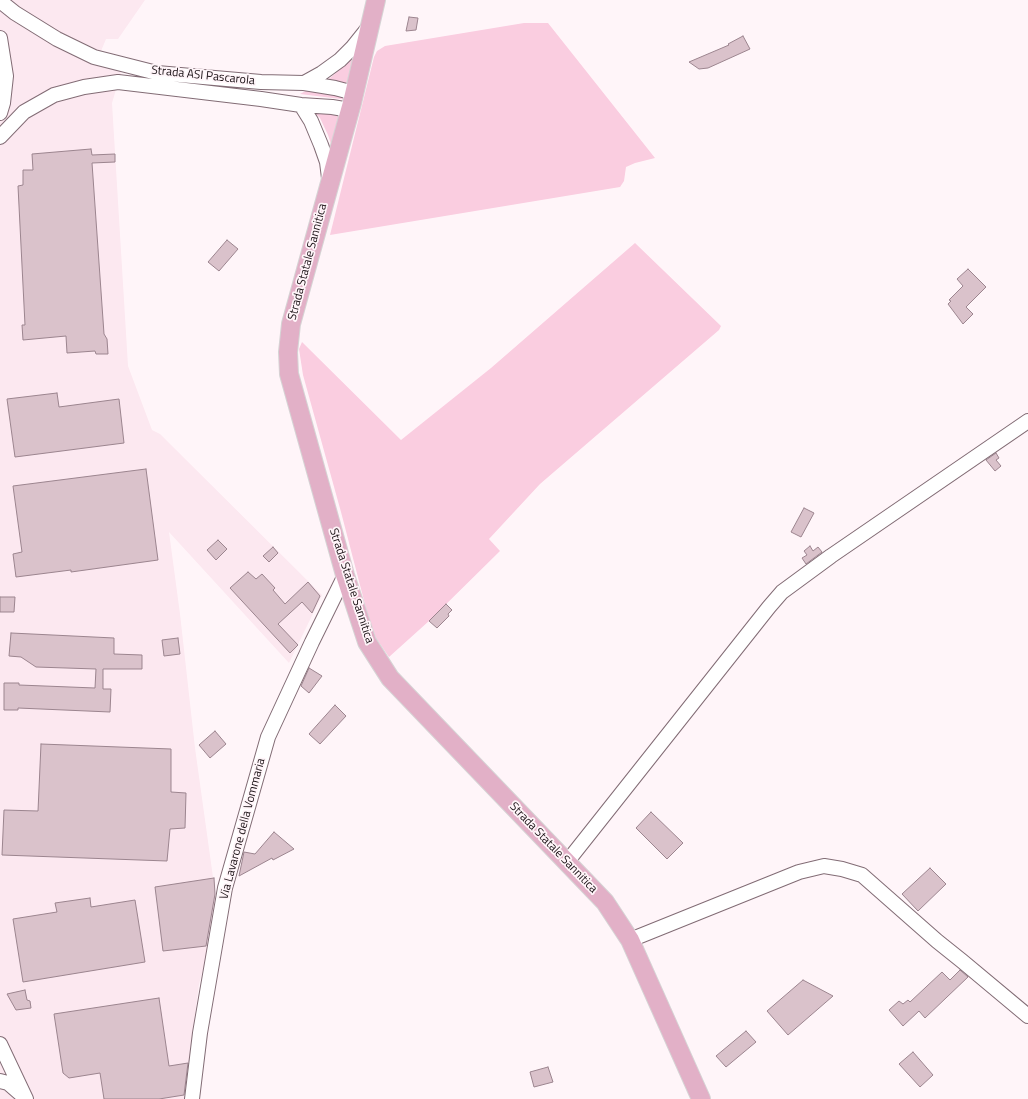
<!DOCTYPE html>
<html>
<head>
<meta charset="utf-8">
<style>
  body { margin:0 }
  canvas { display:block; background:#fff5f9 }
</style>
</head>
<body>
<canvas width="1028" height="1099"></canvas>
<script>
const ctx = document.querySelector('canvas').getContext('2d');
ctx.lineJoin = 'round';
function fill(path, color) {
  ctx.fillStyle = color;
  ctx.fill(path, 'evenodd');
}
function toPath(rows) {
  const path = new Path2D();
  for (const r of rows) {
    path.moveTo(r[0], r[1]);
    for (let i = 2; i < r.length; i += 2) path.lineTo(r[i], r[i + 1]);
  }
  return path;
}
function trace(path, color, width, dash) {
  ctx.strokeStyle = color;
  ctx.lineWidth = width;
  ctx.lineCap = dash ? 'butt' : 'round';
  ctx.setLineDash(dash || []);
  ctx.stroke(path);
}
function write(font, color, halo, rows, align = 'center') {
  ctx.font = font + ' "Titillium Web",sans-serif';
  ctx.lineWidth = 3.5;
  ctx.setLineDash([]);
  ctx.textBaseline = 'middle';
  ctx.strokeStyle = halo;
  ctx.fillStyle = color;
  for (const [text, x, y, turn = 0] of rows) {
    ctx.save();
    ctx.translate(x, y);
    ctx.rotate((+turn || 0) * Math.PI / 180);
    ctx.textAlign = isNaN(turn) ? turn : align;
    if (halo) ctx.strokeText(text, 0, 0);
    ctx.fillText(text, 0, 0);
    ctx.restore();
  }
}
const built = toPath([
  [0,0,145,0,118,39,106,39,101,51,125,59,112,103,128,366,152,430,160,434,322,595,289,663,169,532,180,614,195,748,217,906,210,945,199,984,184,1099,0,1099]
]);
const green = toPath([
  [524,23,548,23,655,158,635,163,626,167,624,181,620,187,330,235,374,57,377,51,385,46],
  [363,46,349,100,300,94,330,78,347,63],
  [307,105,348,105,335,156,328,135,320,118],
  [635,243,721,326,719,330,540,484,489,539,500,551,429,621,389,657,376,638,367,612,341,512,303,375,299,349,302,342,401,440,491,368]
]);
const building = toPath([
  [409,17,418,18,416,30,406,31,409,17],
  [743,36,750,49,708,68,699,69,689,62,729,45,728,44,743,36],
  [91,149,92,155,115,154,115,162,92,163,104,334,107,339,108,354,96,354,95,351,67,353,66,336,23,340,22,325,25,325,18,186,23,185,23,170,33,170,32,154,91,149],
  [227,240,238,249,219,271,208,262,227,240],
  [968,269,986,287,966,307,973,314,963,324,948,304,951,301,949,300,963,286,957,279,968,269],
  [57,393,59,407,119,399,124,443,15,457,7,399,57,393],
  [996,453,999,458,996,460,1001,466,995,471,986,460,996,453],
  [146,469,158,560,71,572,71,570,16,577,13,554,22,552,13,486,146,469],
  [804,508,814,513,801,537,791,532,804,508],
  [218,540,227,549,216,560,207,550,218,540],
  [810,546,813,551,818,547,822,552,806,564,802,558,807,555,804,551,810,546],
  [273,547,278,553,269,562,263,556,273,547],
  [248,572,256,579,262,574,275,588,273,590,285,604,308,582,320,596,312,613,302,602,278,624,298,645,290,653,230,588,248,572],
  [0,597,15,597,14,612,0,612,0,597],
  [446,604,452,610,448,614,449,616,437,628,429,621,446,604],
  [11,633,114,638,114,654,142,655,142,669,103,669,103,689,111,689,110,712,18,708,18,710,4,710,4,683,19,683,19,685,95,688,96,669,36,667,21,657,9,656,11,633],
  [178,638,180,654,164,656,162,640,178,638],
  [309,668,322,676,309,693,301,686,309,668],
  [335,705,346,716,320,744,309,734,335,705],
  [215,731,226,744,210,758,199,745,215,731],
  [41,744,171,749,171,792,186,793,185,828,170,829,167,861,2,855,4,810,38,811,41,744],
  [651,812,683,843,667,859,636,828,651,812],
  [274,832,294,849,273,860,272,858,239,876,244,852,255,854,274,832],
  [930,868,946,884,918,911,902,894,930,868],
  [214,878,215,894,206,946,163,951,155,887,214,878],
  [90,898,91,907,135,900,145,962,23,982,13,919,57,912,55,903,90,898],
  [960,970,968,977,925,1018,919,1011,903,1026,889,1010,899,1001,903,1004,908,1000,910,1002,942,972,950,980,960,970],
  [803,980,833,996,788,1035,767,1011,803,980],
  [25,990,27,1000,30,1001,31,1008,16,1010,7,994,25,990],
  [159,998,169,1066,188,1063,184,1095,159,1099,104,1099,100,1073,69,1078,63,1073,54,1014,159,998],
  [746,1031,756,1042,726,1067,716,1056,746,1031],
  [913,1052,933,1075,920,1087,899,1064,913,1052],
  [548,1067,553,1082,534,1087,530,1072,548,1067]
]);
const minor = toPath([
  [0,1,15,13,57,39,94,57,157,73,261,82,304,83,335,88,354,93],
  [0,38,6,76,3,103,0,113],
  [304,83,322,73,340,60,352,48,368,28],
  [301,105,311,121,321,145,327,162,329,178],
  [0,137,24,112,54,95,84,87,118,82,261,99,301,105,332,107,350,110],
  [567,862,769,607,782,592,831,556,1028,421],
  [630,940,799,872,824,866,842,869,862,875,937,941,962,961,1028,1016],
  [0,1044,26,1099],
  [0,1081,8,1083,23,1096],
  [192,1099,200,1033,225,888,268,737,312,642,345,575]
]);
const major = toPath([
  [376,0,352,103,291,324,288,352,289,374,345,575,367,642,390,678,605,902,630,940,701,1099]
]);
const streetNames = [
  ["Strada ASI Pascarola",203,76,6],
  ["Strada Statale Sannitica",308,262,-75],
  ["Strada Statale Sannitica",351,586,72],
  ["Via Lavarone della Vommaria",243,829,-75],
  ["Strada Statale Sannitica",553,848,46]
];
fill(built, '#fce8f0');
fill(green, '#facde0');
fill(building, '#dac2cb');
trace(building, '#9c858f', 1);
trace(minor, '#826c75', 16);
trace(major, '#d6d4d5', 20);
trace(minor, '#fff', 14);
trace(major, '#e2b0c7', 18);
write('12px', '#191014', '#fff5f9', streetNames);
</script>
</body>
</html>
